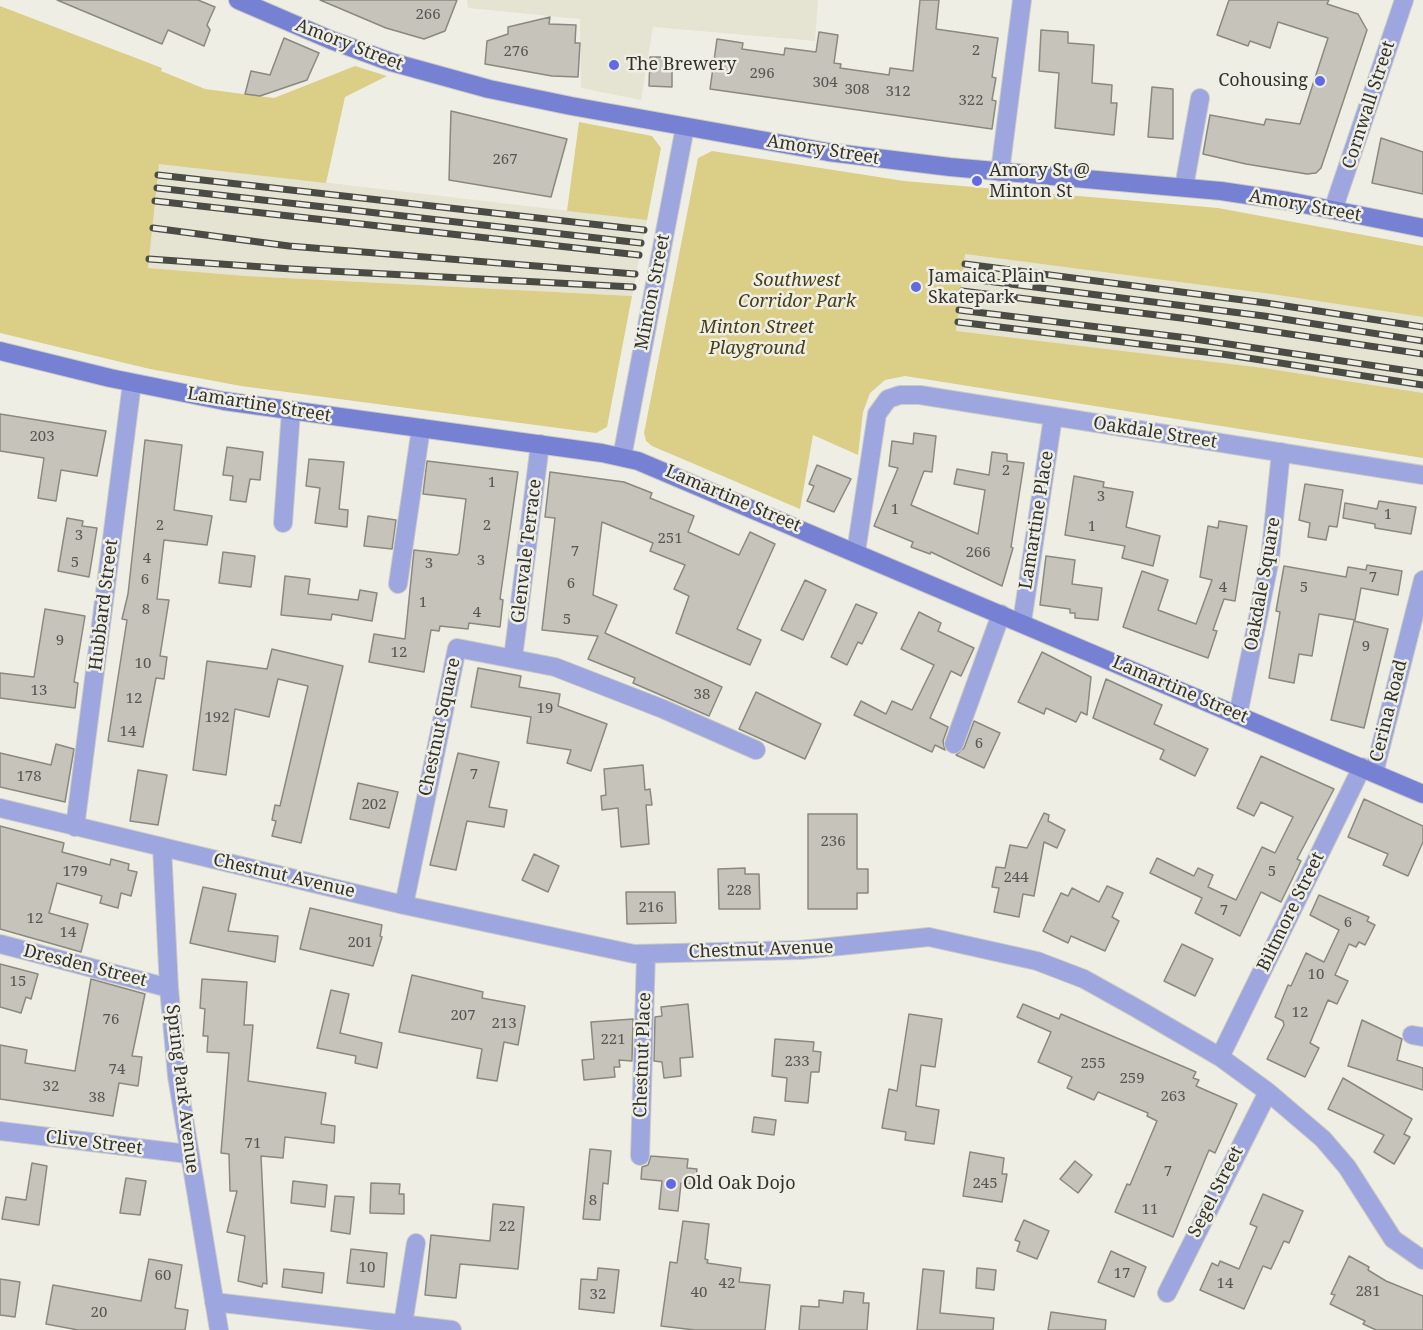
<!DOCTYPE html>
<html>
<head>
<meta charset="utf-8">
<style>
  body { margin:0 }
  canvas { display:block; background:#efeee4 }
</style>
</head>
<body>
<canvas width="1423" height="1330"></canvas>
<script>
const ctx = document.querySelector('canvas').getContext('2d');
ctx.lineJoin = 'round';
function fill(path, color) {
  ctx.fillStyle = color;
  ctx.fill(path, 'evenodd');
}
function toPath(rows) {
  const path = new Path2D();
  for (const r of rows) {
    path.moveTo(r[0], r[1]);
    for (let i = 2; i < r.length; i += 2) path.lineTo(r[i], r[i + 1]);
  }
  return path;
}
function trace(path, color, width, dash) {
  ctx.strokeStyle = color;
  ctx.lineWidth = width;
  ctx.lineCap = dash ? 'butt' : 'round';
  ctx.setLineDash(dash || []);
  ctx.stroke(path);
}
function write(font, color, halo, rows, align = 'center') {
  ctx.font = font + ' "Noto Serif",serif';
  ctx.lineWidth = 5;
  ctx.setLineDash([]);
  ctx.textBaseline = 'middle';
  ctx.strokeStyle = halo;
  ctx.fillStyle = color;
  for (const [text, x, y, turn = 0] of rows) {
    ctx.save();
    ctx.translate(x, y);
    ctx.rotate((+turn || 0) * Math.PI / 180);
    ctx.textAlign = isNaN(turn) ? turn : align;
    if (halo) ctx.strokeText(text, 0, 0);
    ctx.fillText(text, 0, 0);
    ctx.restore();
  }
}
const built = toPath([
  [467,0,818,0,815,41,653,27,641,100,581,88,580,19,468,8],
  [158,163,647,220,632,296,246,276,147,268],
  [965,254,1271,294,1423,317,1423,393,1264,368,956,332]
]);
const green = toPath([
  [0,6,162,68,161,71,205,89,274,98,355,66,387,76,345,97,326,183,159,164,148,268,246,276,632,296,607,427,596,433,241,386,150,369,0,333],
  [579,122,652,136,661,148,647,220,567,211],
  [712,151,904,181,1218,208,1423,246,1423,317,1271,294,965,254,956,331,1264,368,1423,393,1423,458,905,376,885,380,870,393,863,412,858,455,813,435,800,509,652,446,646,441,644,433,698,158]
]);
const building = toPath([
  [57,0,198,0,215,7,207,25,210,30,204,46,168,30,162,44,57,0],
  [320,0,457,0,445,31,424,39,386,28,320,0],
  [920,0,939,0,936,29,998,38,992,77,996,78,992,100,996,101,992,129,710,89,717,39,743,43,742,49,784,55,785,48,816,52,819,32,838,35,834,63,841,64,840,68,889,75,890,68,913,71,920,0],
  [1229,0,1329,0,1327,4,1358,14,1367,30,1321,168,1316,173,1307,174,1246,164,1203,154,1210,115,1264,125,1266,119,1300,124,1328,38,1278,22,1270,48,1250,41,1248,46,1217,35,1229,0],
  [550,17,549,24,576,25,575,43,580,43,578,77,552,76,485,64,487,41,508,34,508,27,550,17],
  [1041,30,1068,32,1068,43,1094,45,1092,83,1112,85,1111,103,1117,103,1114,135,1055,128,1059,73,1039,71,1041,30],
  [284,38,319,53,307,80,260,96,245,94,251,71,270,75,284,38],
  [650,57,672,57,672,87,649,86,650,57],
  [1152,87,1173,89,1173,139,1148,137,1152,87],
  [451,111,567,139,551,197,449,180,451,111],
  [1381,138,1423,152,1423,194,1372,183,1381,138],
  [0,414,106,431,97,476,61,470,56,501,38,498,44,458,0,451,0,414],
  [914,433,936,436,932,472,924,471,911,505,978,534,985,490,954,484,957,469,989,475,992,452,1007,454,1007,461,1024,463,1011,547,1013,548,1002,586,931,552,930,554,911,547,913,542,874,526,898,468,889,466,892,441,913,444,914,433],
  [145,440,182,445,174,510,212,516,207,545,164,540,157,599,169,600,160,656,167,657,164,679,156,678,143,747,108,741,127,620,122,619,128,594,145,440],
  [227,447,263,452,260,480,250,479,246,502,230,500,233,476,223,475,227,447],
  [309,459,344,462,339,509,348,510,347,527,315,523,320,488,306,486,309,459],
  [427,461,518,472,500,599,503,600,500,627,469,623,468,629,440,626,439,631,431,630,424,672,369,662,374,634,405,639,414,550,457,555,459,553,466,499,423,494,427,461],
  [817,465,851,479,834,512,807,501,814,486,809,484,817,465],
  [550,472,624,482,652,493,650,498,694,516,688,532,739,555,750,532,775,544,737,629,761,640,750,665,676,633,689,596,674,589,685,565,650,551,653,543,602,522,593,595,617,605,605,633,722,687,709,716,633,683,635,678,588,659,598,636,542,630,555,518,545,517,550,472],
  [1074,476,1104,482,1103,487,1133,492,1126,527,1160,536,1153,566,1122,558,1125,546,1065,535,1074,476],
  [1305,484,1343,490,1337,527,1329,526,1326,540,1308,537,1310,523,1299,520,1305,484],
  [1379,501,1416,507,1411,534,1375,528,1375,524,1343,518,1345,503,1377,509,1379,501],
  [368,516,396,520,392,549,364,546,368,516],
  [67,518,83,521,82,526,97,528,89,577,58,571,67,518],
  [1219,521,1247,526,1235,601,1224,599,1213,630,1217,631,1208,658,1123,627,1142,571,1168,580,1158,610,1196,624,1212,580,1200,577,1208,526,1218,528,1219,521],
  [223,552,255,556,251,587,219,583,223,552],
  [1046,556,1075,560,1072,584,1102,588,1098,620,1075,618,1075,613,1070,613,1070,609,1040,605,1046,556],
  [1367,565,1402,571,1398,595,1361,588,1355,620,1319,614,1312,656,1299,654,1294,683,1269,678,1280,612,1276,611,1284,566,1346,577,1348,567,1366,570,1367,565],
  [285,576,310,579,308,594,358,600,360,590,377,593,372,621,332,614,331,620,281,615,285,576],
  [805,580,826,590,803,640,781,630,805,580],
  [856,604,877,613,862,644,858,642,847,665,831,657,856,604],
  [45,609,85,616,74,682,78,683,75,708,0,698,0,673,34,677,45,609],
  [919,612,941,623,938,631,974,648,961,676,951,671,930,718,948,727,943,741,945,750,935,745,932,752,854,715,861,701,886,714,892,701,912,710,934,665,901,649,919,612],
  [1354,621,1388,629,1364,728,1331,720,1354,621],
  [272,649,343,666,301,843,272,836,276,821,272,820,275,805,280,806,308,686,278,679,269,717,235,709,226,775,193,770,207,661,267,669,272,649],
  [1042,652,1091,677,1087,715,1081,712,1076,722,1046,708,1044,714,1018,702,1042,652],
  [478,668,521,676,519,687,560,694,558,706,607,724,591,771,567,763,571,750,527,743,531,717,471,707,478,668],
  [1106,679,1162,705,1154,724,1208,749,1195,776,1160,759,1164,750,1093,718,1106,679],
  [756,692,821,724,805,759,739,729,756,692],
  [974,721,1000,733,984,768,956,755,964,748,974,721],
  [56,744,74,749,65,802,0,787,0,753,51,765,56,744],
  [458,753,499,762,489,807,507,810,504,827,467,821,456,870,430,865,458,753],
  [1261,756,1334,789,1297,859,1301,861,1281,902,1261,892,1240,936,1195,913,1202,898,1150,873,1157,858,1194,876,1198,868,1213,875,1208,887,1236,900,1262,847,1275,853,1293,817,1261,802,1254,816,1237,808,1261,756],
  [643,765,645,790,650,789,652,805,646,805,649,844,621,847,618,808,602,810,601,796,606,795,604,769,643,765],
  [138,770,167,775,158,825,130,821,138,770],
  [358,783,398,792,389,828,350,819,358,783],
  [1364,799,1423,826,1423,842,1408,876,1383,865,1388,854,1348,837,1364,799],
  [1044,813,1049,815,1048,821,1065,830,1057,848,1044,842,1034,896,1023,894,1019,917,994,912,999,888,992,887,996,867,1005,868,1010,845,1027,848,1044,813],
  [808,814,857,814,857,869,868,869,868,893,857,893,857,909,808,909,808,814],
  [0,826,64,843,62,852,110,865,111,859,129,864,128,870,137,872,131,896,121,893,118,908,100,903,102,896,57,883,49,913,88,924,81,952,0,929,0,826],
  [534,854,559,866,548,892,522,880,534,854],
  [745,868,745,874,759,874,760,909,719,909,718,869,745,868],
  [1107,886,1123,893,1112,917,1119,921,1105,951,1071,936,1068,943,1043,931,1061,893,1068,896,1072,888,1099,902,1107,886],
  [203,887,236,894,228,931,278,936,275,962,190,943,203,887],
  [626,892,675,892,676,923,627,924,626,892],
  [1319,895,1369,917,1367,921,1375,925,1365,945,1359,942,1356,947,1349,944,1335,975,1348,981,1337,1004,1328,1000,1310,1043,1319,1048,1305,1077,1267,1059,1284,1025,1283,1021,1275,1017,1288,985,1291,986,1306,953,1324,962,1339,930,1310,915,1319,895],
  [310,908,382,925,380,936,382,937,373,966,300,949,310,908],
  [1182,944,1213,959,1195,996,1164,981,1182,944],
  [0,964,38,974,31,999,26,997,21,1013,0,1007,0,964],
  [412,975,483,992,482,998,525,1006,518,1045,504,1042,497,1081,477,1078,482,1049,399,1032,412,975],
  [91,979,145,994,132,1056,142,1057,138,1086,119,1083,113,1116,0,1099,0,1045,27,1050,25,1063,75,1071,91,979],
  [202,979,247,982,244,1025,253,1025,248,1081,326,1093,321,1124,335,1126,334,1143,285,1137,283,1158,261,1156,267,1284,263,1283,262,1287,238,1281,245,1236,227,1232,237,1191,230,1191,229,1154,221,1153,229,1053,207,1052,208,1036,203,1036,205,1009,200,1008,202,979],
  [331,990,349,994,340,1033,382,1043,377,1068,355,1063,356,1056,317,1048,331,990],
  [688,1004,693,1057,680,1058,681,1076,664,1078,662,1062,654,1061,655,1017,662,1016,661,1007,688,1004],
  [1023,1004,1059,1019,1061,1014,1196,1072,1193,1078,1199,1080,1196,1086,1237,1104,1215,1153,1209,1150,1173,1237,1115,1212,1127,1184,1130,1185,1157,1121,1147,1116,1148,1113,1098,1092,1094,1100,1067,1088,1072,1077,1038,1062,1051,1032,1017,1017,1023,1004],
  [909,1014,942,1019,935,1067,921,1065,916,1106,939,1110,934,1144,905,1140,906,1132,882,1128,889,1089,897,1091,909,1014],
  [633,1019,632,1061,619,1060,620,1067,614,1067,615,1077,584,1080,582,1060,594,1059,591,1022,633,1019],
  [1362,1020,1402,1039,1397,1060,1423,1068,1423,1090,1348,1066,1362,1020],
  [775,1039,814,1042,813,1051,821,1052,819,1072,811,1072,808,1103,785,1101,787,1078,772,1076,775,1039],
  [1343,1078,1412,1119,1404,1134,1410,1137,1394,1164,1374,1152,1384,1135,1328,1109,1343,1078],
  [754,1117,776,1120,774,1135,752,1132,754,1117],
  [590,1149,611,1151,608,1184,603,1183,600,1220,583,1219,590,1149],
  [970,1152,1004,1158,1002,1174,1007,1174,1002,1202,963,1196,970,1152],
  [651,1156,688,1159,687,1168,697,1169,695,1184,681,1183,678,1211,659,1209,662,1181,641,1179,642,1167,648,1165,651,1156],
  [1075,1161,1092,1175,1078,1193,1060,1179,1075,1161],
  [32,1163,47,1166,39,1225,2,1219,6,1197,26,1200,32,1163],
  [126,1178,146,1181,140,1215,120,1213,126,1178],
  [293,1181,327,1185,325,1207,291,1203,293,1181],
  [371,1183,400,1184,399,1194,404,1194,404,1214,370,1213,371,1183],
  [1263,1194,1303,1211,1289,1243,1284,1241,1271,1269,1263,1266,1244,1309,1200,1290,1212,1263,1218,1266,1220,1261,1239,1269,1257,1227,1250,1224,1263,1194],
  [335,1196,354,1197,350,1234,331,1231,335,1196],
  [493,1204,524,1207,518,1269,460,1264,456,1298,425,1295,431,1235,490,1241,493,1204],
  [1024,1220,1049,1231,1037,1259,1017,1251,1020,1242,1015,1240,1024,1220],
  [683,1221,709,1224,705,1259,708,1260,707,1263,741,1268,739,1282,770,1285,765,1330,695,1330,661,1326,670,1262,677,1263,683,1221],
  [351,1249,387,1253,384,1287,347,1283,351,1249],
  [1111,1251,1146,1267,1134,1297,1098,1282,1111,1251],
  [1349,1256,1369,1267,1368,1270,1386,1281,1423,1296,1423,1330,1376,1330,1363,1324,1365,1321,1330,1304,1335,1295,1331,1294,1349,1256],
  [149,1259,182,1265,175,1308,188,1310,185,1330,78,1330,46,1324,53,1285,141,1301,149,1259],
  [598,1268,619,1270,614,1313,579,1309,581,1279,597,1280,598,1268],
  [977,1268,996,1270,994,1290,976,1288,977,1268],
  [284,1269,324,1273,322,1293,282,1287,284,1269],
  [923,1269,944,1271,940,1313,994,1318,993,1330,917,1330,923,1269],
  [0,1279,20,1282,15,1317,0,1315,0,1279],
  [844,1291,864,1293,863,1303,869,1303,867,1330,799,1330,801,1306,819,1307,819,1300,843,1303,844,1291],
  [1051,1312,1106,1320,1105,1330,1048,1330,1051,1312]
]);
const street = toPath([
  [1000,172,1022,0],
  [1184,187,1200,98],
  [1333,210,1404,0],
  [622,457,685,127],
  [283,523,291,411],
  [856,552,877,414,888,399,900,395,920,395,1423,475],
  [398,584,421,428],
  [1022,622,1053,417],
  [513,658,540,444],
  [1238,715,1270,559,1281,452],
  [954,744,1001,614],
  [1374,773,1423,580],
  [0,808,404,905,634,954,800,950,929,937,1037,961,1084,979,1136,1008,1220,1057,1268,1092,1323,1139,1347,1167,1393,1239,1423,1260],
  [75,827,132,383],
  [162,847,169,988,177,1076,219,1330],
  [404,905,457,648,555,667,663,709,756,750],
  [0,944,169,988],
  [1412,1035,1423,1037],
  [1220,1057,1362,767],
  [0,1131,188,1154],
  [640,1156,646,954],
  [1167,1293,1268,1092],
  [214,1302,452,1330],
  [403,1324,416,1243]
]);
const secondary = toPath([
  [238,0,331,40,391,62,489,89,571,106,828,152,950,167,1221,191,1288,201,1423,228],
  [0,351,110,378,224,401,602,453,638,461,1423,794]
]);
const rail = toPath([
  [158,175,644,230],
  [157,188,641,243],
  [155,201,639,255],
  [153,228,289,246,635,274],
  [149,259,292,269,633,287],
  [965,264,1266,303,1423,327],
  [963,278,1264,316,1423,341],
  [962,291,1189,319,1423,354],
  [959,310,1188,338,1423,373],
  [958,322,1222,354,1423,385]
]);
const markers = [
  [614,65,6,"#6269e1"],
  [1320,81,6,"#6269e1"],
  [977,181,6,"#6269e1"],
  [916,287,6,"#6269e1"],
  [671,1184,6,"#6269e1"]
];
const numberNames = [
  ["266",428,15],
  ["2",976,51],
  ["276",516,52],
  ["296",762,74],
  ["304",825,83],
  ["308",857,90],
  ["312",898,92],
  ["322",971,101],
  ["267",505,160],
  ["203",42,437],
  ["2",1006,471],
  ["1",492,483],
  ["3",1101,497],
  ["1",895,510],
  ["1",1388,515],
  ["2",160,526],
  ["2",487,526],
  ["1",1092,527],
  ["3",79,536],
  ["251",670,539],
  ["7",575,552],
  ["266",978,553],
  ["4",147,559],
  ["3",481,561],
  ["5",75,563],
  ["3",429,564],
  ["7",1373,578],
  ["6",145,580],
  ["6",571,584],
  ["4",1223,588],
  ["5",1304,588],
  ["1",423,603],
  ["8",146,610],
  ["4",477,613],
  ["5",567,620],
  ["9",60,641],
  ["9",1366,647],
  ["12",399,653],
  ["10",143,664],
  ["13",39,691],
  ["38",702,695],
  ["12",134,699],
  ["19",545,709],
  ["192",217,718],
  ["14",128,732],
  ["6",979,744],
  ["7",474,775],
  ["178",29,777],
  ["202",374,805],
  ["236",833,842],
  ["179",75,872],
  ["5",1272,872],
  ["244",1016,878],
  ["228",739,891],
  ["216",651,908],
  ["7",1224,911],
  ["12",35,919],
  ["6",1348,923],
  ["14",68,933],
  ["201",360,943],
  ["10",1316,975],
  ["15",18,982],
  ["12",1300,1013],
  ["207",463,1016],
  ["76",111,1020],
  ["213",504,1024],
  ["221",613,1040],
  ["233",797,1062],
  ["255",1093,1064],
  ["74",117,1070],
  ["259",1132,1079],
  ["32",51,1087],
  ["263",1173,1097],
  ["38",97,1098],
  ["71",253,1144],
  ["7",1168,1172],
  ["245",985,1184],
  ["8",593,1201],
  ["11",1150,1210],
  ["22",507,1227],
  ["10",367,1268],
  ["17",1122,1274],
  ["60",163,1276],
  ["42",727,1284],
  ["14",1225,1284],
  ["281",1368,1292],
  ["40",699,1293],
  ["32",598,1295],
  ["20",99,1313]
];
const streetNames = [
  ["Amory Street",349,45,21],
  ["Cornwall Street",1369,105,-72],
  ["Amory Street",823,150,9],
  ["Amory Street",1305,206,10],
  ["Minton Street",653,292,-79],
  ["Lamartine Street",259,405,9],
  ["Oakdale Street",1155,433,9],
  ["Lamartine Street",733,499,23],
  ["Lamartine Place",1037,520,-81],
  ["Glenvale Terrace",527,551,-83],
  ["Oakdale Square",1263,584,-80],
  ["Hubbard Street",104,605,-83],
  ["Lamartine Street",1180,690,23],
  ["Cerina Road",1389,711,-76],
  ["Chestnut Square",440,727,-78],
  ["Chestnut Avenue",284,876,13],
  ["Biltmore Street",1291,912,-64],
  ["Chestnut Avenue",761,950,-2],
  ["Dresden Street",85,966,14],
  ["Chestnut Place",643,1055,-88],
  ["Spring Park Avenue",182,1089,83],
  ["Clive Street",94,1143,7],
  ["Segel Street",1216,1192,-63]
];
const poiNames = [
  ["The Brewery",626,65],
  ["Cohousing",1308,81,"right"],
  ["Amory St @",989,171],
  ["Minton St",989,192],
  ["Jamaica Plain",928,277],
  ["Skatepark",928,298],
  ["Old Oak Dojo",683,1184]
];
const parkNames = [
  ["Southwest",797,281],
  ["Corridor Park",797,302],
  ["Minton Street",757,328],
  ["Playground",757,349]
];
fill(built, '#e5e3d2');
fill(green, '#dbce87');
fill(building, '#c5c3ba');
trace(building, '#8a8980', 1.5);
trace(street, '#cdccc3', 20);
trace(secondary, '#cdccc3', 20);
trace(street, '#9da6de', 18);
trace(secondary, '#7781d3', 18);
trace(rail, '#4b4b46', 7);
trace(rail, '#efeee4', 4.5, [14]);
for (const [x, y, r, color] of markers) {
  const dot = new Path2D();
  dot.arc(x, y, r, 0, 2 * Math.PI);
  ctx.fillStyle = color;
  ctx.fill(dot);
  trace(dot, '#efeee4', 2);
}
write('15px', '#575651', null, numberNames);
write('18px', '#32322e', '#efeee4', streetNames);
write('18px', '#32322e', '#efeee4', poiNames, 'left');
write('italic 18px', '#463f15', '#efeee4', parkNames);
</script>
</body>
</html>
